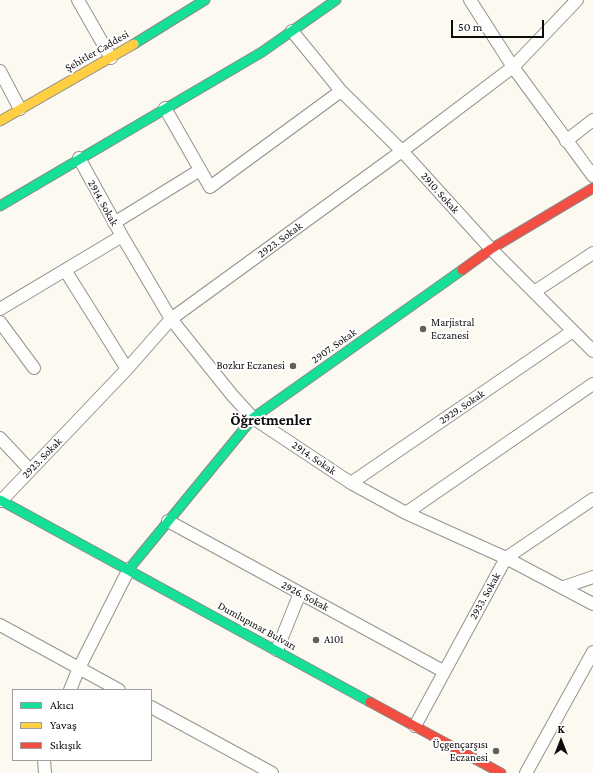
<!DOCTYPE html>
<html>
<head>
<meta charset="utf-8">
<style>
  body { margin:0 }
  #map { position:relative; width:593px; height:773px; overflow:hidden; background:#fbf9f0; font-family:"Crimson Pro",serif }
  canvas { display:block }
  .legend { position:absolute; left:12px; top:689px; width:140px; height:72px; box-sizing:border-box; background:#fff; border:1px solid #9e9e9e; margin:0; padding:5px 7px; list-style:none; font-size:12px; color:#0c0c0c }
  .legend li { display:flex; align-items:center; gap:8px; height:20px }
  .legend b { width:20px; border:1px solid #9e9e9e }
  .north { position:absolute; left:541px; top:721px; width:40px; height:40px; -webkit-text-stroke:3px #fff; paint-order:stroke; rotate:0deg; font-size:11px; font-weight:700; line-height:16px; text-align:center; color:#0c0c0c }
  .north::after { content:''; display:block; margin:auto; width:14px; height:18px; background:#0c0c0c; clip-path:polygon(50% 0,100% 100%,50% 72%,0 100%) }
  .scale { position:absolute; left:451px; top:20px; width:93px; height:18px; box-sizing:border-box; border:2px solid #0c0c0c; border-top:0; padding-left:5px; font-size:12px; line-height:14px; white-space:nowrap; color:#0c0c0c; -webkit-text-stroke:3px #fff; paint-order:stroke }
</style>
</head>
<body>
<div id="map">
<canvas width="593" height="773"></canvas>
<ul class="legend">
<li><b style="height:5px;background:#16e098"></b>Akıcı</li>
<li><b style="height:5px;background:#ffcf43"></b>Yavaş</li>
<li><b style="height:5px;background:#f24e42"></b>Sıkışık</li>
</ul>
<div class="north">K</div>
<div class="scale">50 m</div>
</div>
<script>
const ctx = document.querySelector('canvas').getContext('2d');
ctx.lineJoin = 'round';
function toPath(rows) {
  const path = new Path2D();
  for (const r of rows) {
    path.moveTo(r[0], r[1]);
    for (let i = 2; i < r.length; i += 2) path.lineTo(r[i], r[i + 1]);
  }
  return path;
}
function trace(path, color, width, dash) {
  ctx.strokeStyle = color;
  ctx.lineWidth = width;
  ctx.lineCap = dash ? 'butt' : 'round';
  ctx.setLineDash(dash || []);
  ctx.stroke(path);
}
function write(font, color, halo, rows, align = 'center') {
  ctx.font = font + ' "Crimson Pro",serif';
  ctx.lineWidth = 4;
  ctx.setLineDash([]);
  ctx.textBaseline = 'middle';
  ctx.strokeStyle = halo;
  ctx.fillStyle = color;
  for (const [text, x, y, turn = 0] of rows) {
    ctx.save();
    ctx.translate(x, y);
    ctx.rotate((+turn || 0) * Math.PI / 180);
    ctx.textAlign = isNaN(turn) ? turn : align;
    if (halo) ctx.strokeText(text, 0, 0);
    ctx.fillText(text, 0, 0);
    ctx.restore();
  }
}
const street = toPath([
  [78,0,111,58],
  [470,0,513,67,593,176],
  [292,31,341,91,402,151,491,249,593,351],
  [0,71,20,109],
  [165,108,210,187,341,91],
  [566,141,593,120],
  [79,158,122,236,171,319,232,395,253,418,351,483,406,513,506,558,593,604],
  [114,223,200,170],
  [65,270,127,369],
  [534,292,593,253],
  [0,309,122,236],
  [0,322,34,368],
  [0,438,30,470],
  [351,483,573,331],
  [1,501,127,369,171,319,402,151,513,67,577,0],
  [406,513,593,384],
  [168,521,443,671],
  [564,587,593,577],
  [0,625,119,690],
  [277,650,300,593],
  [70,690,79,668,129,569],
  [151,707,272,773],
  [415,726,506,558,593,499],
  [44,760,45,773],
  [526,773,593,652]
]);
const fast = toPath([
  [134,44,205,0],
  [0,206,262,52,336,0],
  [0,500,370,702],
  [129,569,253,418,462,270]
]);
const slow = toPath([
  [0,121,134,44]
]);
const jam = toPath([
  [462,270,491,249,593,188],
  [370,702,501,773]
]);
const markers = [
  [423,329,4,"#605f5c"],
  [293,366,4,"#605f5c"],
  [316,640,4,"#605f5c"],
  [496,751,4,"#605f5c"]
];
const streetNames = [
  ["Şehitler Caddesi",97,51,-30],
  ["2910. Sokak",440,193,48],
  ["2914. Sokak",103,203,61],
  ["2923. Sokak",280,240,-36],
  ["2907. Sokak",334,346,-35],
  ["2929. Sokak",462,407,-34],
  ["2923. Sokak",42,458,-46],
  ["2914. Sokak",314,458,34],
  ["2926. Sokak",305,596,28],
  ["2933. Sokak",485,596,-61],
  ["Dumlupınar Bulvarı",257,626,29]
];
const poiNames = [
  ["Marjistral",431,323],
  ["Eczanesi",431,336],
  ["Bozkır Eczanesi",285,366,"right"],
  ["A101",324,640],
  ["Üçgençarşısı",488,745,"right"],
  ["Eczanesi",488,758,"right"]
];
const districtNames = [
  ["Öğretmenler",271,420]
];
trace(street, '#94938f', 14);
trace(fast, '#8a8985', 11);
trace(slow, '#8a8985', 11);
trace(jam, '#8a8985', 11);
trace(street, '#fefefd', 12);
trace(fast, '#16e098', 9);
trace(slow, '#ffcf43', 9);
trace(jam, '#f24e42', 9);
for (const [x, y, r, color] of markers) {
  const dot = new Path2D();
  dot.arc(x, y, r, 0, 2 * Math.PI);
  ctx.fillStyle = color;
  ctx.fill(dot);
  trace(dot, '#fff', 1.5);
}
write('11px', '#0c0c0c', '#fff', streetNames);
write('11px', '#0c0c0c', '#fff', poiNames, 'left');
write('bold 15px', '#0c0c0c', '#fff', districtNames);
</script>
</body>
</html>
